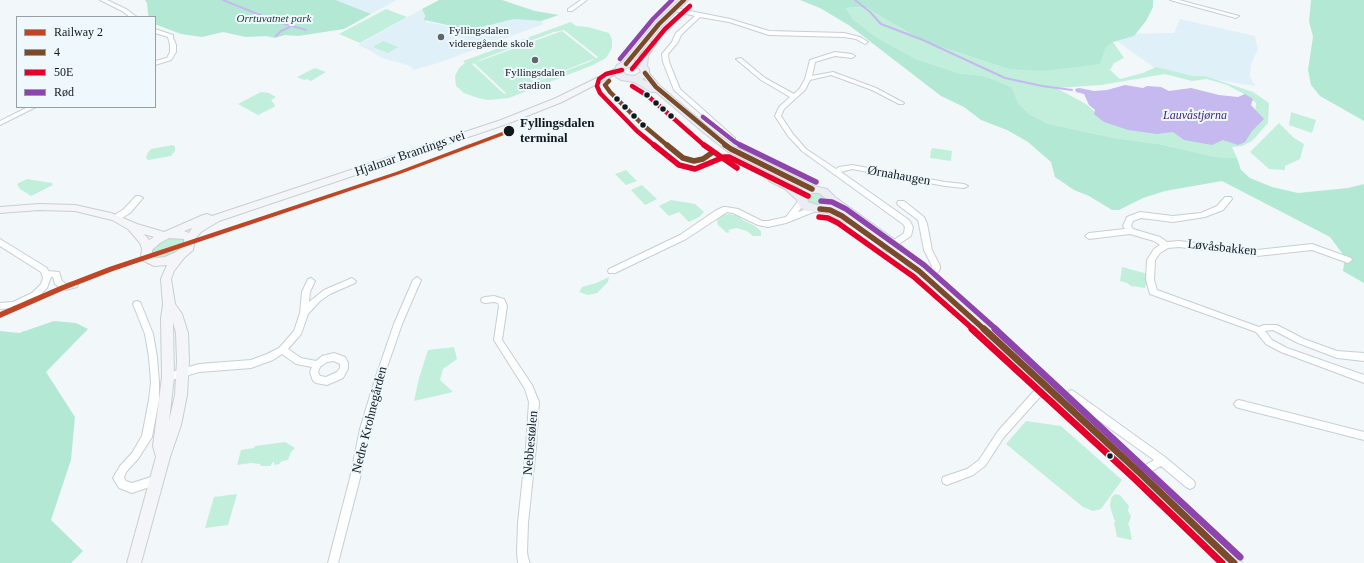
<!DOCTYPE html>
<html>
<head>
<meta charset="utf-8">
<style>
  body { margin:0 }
  #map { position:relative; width:1364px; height:563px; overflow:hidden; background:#f2f7fa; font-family:Georgia,serif }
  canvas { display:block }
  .legend { position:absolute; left:16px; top:16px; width:140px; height:92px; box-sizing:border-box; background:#eff8fd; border:1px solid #969fa3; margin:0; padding:5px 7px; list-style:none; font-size:12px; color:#11191d }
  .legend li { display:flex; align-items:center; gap:8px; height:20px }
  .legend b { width:20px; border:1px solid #969fa3 }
</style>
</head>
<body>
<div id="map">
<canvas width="1364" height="563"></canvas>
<ul class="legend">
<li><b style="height:5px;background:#bf4525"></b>Railway 2</li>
<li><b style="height:5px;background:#7a4b2a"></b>4</li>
<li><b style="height:5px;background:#e4002b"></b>50E</li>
<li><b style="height:5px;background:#8e44ad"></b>Rød</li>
</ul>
</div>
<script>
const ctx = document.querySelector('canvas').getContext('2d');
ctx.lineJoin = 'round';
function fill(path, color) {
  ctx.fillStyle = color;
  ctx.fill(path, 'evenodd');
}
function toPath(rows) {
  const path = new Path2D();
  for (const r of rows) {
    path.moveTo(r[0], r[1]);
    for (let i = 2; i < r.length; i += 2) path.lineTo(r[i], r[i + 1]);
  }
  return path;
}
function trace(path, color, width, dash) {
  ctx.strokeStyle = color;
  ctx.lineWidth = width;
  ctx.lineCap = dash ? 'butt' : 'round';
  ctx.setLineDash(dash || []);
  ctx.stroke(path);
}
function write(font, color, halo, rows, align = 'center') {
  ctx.font = font + ' Georgia,serif';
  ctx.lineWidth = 4;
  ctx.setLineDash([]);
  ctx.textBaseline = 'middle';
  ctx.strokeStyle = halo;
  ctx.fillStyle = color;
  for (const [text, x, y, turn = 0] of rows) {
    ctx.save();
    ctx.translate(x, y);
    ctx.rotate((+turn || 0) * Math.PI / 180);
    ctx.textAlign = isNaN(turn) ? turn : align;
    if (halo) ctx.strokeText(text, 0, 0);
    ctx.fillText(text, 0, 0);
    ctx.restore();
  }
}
const built = toPath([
  [336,0,397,0,371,14],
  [422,9,426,22,466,29,482,27,514,19,541,21,544,24,438,63,413,70,411,67,407,65,382,58,371,51,358,45],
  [1180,19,1255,36,1258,49,1251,64,1250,76,1255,86,1159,71,1107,34,1174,33]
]);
const green = toPath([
  [865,7,916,37,931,44,1009,69,1105,49,1113,42,1124,58,1114,63,1110,70,1120,79,1143,73,1156,67,1193,76,1205,76,1253,92,1269,103,1268,123,1252,141,1242,146,1232,147,1237,158,1216,157,1159,144,1114,138,1049,124,1029,114,1018,103,1012,87,984,76,958,73,916,59,876,37,853,19,846,8],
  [1165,74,1192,81,1207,79,1227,85,1248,96,1256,103,1254,127,1104,120,1086,104,1056,88,1101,85],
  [386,9,407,17,360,43,339,34],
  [571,22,576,26,588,27,609,33,612,39,612,48,606,58,593,65,509,98,488,100,478,98,464,93,456,86,455,76,459,68,465,63,463,61],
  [564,30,598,57,589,62,507,93,596,58,562,31,474,63,506,93,504,94,472,64,482,59,554,32],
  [383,41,398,47,388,53,373,47],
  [315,68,326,72,311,81,307,79,304,80,297,77],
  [261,92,269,93,276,97,271,100,275,105,274,107,258,115,238,104],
  [1291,112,1316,120,1312,133,1289,125],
  [1279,123,1294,138,1304,144,1300,159,1285,166,1285,170,1269,169,1250,152],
  [173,145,175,147,175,151,171,156,148,160,146,158,147,154,151,149],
  [933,148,952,151,951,161,930,158,931,150],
  [626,170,637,181,626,185,615,174],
  [27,179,52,183,53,185,31,196,20,189,17,184],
  [642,185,657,199,645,205,631,190],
  [813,192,819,193,826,198,826,202,819,207,808,204,806,197],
  [671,200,695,204,704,212,699,217,689,222,679,212,669,216,659,206],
  [729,214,741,216,741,219,755,226,761,231,761,236,753,236,747,231,736,228,728,230,730,232,727,233,718,225,717,220,723,215],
  [169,237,183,238,185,241,183,248,169,257,158,258,154,257,151,255,152,248],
  [1122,267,1148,274,1145,288,1131,286,1127,283,1120,281],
  [609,277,608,282,597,293,588,295,579,292,582,287,596,283],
  [454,347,457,359,443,369,440,380,453,392,414,401,419,378,428,350],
  [1026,421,1061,426,1122,480,1101,509,1093,511,1083,507,1006,444],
  [285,442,295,448,291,452,288,460,282,461,279,464,274,465,274,461,270,466,261,466,260,464,251,463,237,465,241,450,254,448,255,446],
  [237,494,228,525,205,528,214,497],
  [1115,494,1120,495,1129,506,1128,511,1131,516,1128,525,1129,525,1132,540,1117,537,1114,522,1116,522,1114,519,1110,506,1111,498]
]);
const forest = toPath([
  [145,0,336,0,371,14,344,29,298,36,285,35,275,38,266,36,246,37,223,32,202,37,181,34,157,25,155,24,155,17,149,17,148,14,147,3],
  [439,0,502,0,535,11,559,15,541,21,514,19,482,27,466,29,424,20,425,16,422,9],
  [800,0,1153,0,1153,7,1146,21,1134,36,1113,42,1105,49,1100,64,1043,71,1009,69,931,44,916,37,865,7,846,8,853,19,876,37,916,59,958,73,984,76,1012,87,1018,103,1029,114,1049,124,1114,138,1159,144,1216,157,1237,158,1241,170,1250,178,1272,187,1298,193,1348,188,1364,184,1364,283,1343,271,1345,257,1330,237,1222,181,1165,191,1143,198,1119,210,1112,210,1089,196,1074,190,1055,177,1051,162,1028,142,1007,130,981,120,964,107,941,96,850,26,820,8],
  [1311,0,1364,0,1364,121,1320,96,1311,85,1308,70,1313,37,1309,21],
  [54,321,76,323,88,329,46,372,75,417,71,460,51,520,83,551,71,563,0,563,0,331,19,333]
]);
const water = toPath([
  [1125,85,1143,88,1147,86,1161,87,1169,91,1191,88,1219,95,1238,97,1245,94,1253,99,1251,105,1264,119,1252,131,1245,142,1238,145,1223,140,1212,145,1184,140,1173,132,1157,134,1128,130,1104,122,1094,114,1095,110,1089,105,1084,94,1076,92,1075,89,1079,88,1094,91,1107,90]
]);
const stream = toPath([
  [223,0,275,21,306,30],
  [855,0,870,12,881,24,923,40,1005,78,1042,86,1072,90],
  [276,36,281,31,290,27]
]);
const street = toPath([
  [100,0,107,0,126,9,137,17,130,17,122,11,100,0],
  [581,0,587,0,572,11,568,11,568,9,581,0],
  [1170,0,1179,0,1239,16,1236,18,1170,0],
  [680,9,730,19,769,31,844,33,860,37,868,42,865,44,856,39,844,37,769,35,729,22,700,17,681,35,678,42,668,54,669,62,680,89,735,138,735,140,733,141,731,140,674,90,663,62,662,54,672,42,676,33,695,16,678,12,677,11,680,9],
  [155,29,173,35,173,38,176,45,176,52,171,60,155,65,155,61,167,58,170,52,170,45,168,37,155,33,155,29],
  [835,52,852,54,855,56,852,58,835,56,815,62,812,76,833,72,876,88,904,103,903,104,899,104,872,90,831,75,810,80,805,90,784,109,781,116,793,134,806,149,836,169,839,167,852,165,945,182,964,184,968,186,964,188,945,186,852,169,841,172,909,220,913,227,911,236,887,252,883,249,884,247,904,233,905,227,903,224,802,151,788,136,775,116,779,107,790,97,761,80,736,59,741,58,765,78,794,94,800,88,805,79,810,60,835,52],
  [28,107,36,107,0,125,0,121,28,107],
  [136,196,139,196,143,198,130,213,119,220,113,220,112,218,113,216,124,209,136,196],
  [1225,197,1231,197,1232,199,1223,210,1205,217,1173,222,1141,218,1133,221,1131,226,1133,229,1160,237,1167,242,1179,241,1257,250,1312,244,1351,258,1352,260,1348,263,1312,250,1257,256,1179,247,1168,248,1160,253,1155,260,1154,280,1157,290,1259,327,1264,325,1277,325,1304,339,1337,351,1364,353,1364,361,1337,358,1298,343,1273,330,1265,331,1272,340,1287,348,1364,375,1364,383,1281,352,1266,344,1256,332,1150,294,1146,280,1147,260,1154,249,1160,245,1154,241,1130,234,1089,239,1085,236,1089,233,1125,229,1123,226,1127,217,1140,212,1173,216,1201,213,1217,206,1225,197],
  [799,200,805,200,806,202,798,212,813,207,817,209,816,211,786,223,768,227,758,225,733,213,727,212,686,239,615,273,609,273,608,271,609,269,680,235,715,211,723,207,726,207,738,209,762,221,768,221,786,217,799,200],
  [898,201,904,201,924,217,927,224,932,250,940,266,940,269,936,275,928,279,925,280,921,277,922,275,930,271,932,266,924,250,919,224,918,220,898,205,897,203,898,201],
  [0,239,47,268,48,271,59,272,62,281,66,284,74,282,77,283,78,285,77,287,66,290,60,288,55,284,53,277,51,277,47,288,38,297,14,308,0,309,0,303,13,302,32,293,41,284,43,278,41,272,0,246,0,239],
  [417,277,421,280,402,324,383,379,370,429,360,478,338,563,328,563,350,478,360,429,375,379,394,324,413,280,417,277],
  [311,278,315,281,310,292,309,302,324,290,352,278,356,281,355,283,330,294,320,301,308,314,301,334,288,349,301,358,316,361,322,356,334,353,345,357,348,363,348,369,343,378,327,385,316,383,313,381,310,372,312,367,296,364,282,354,273,360,251,368,199,372,168,381,165,380,164,377,165,374,199,364,251,360,267,354,279,348,294,331,300,313,302,292,308,279,311,278],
  [334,361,340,364,340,368,337,372,326,377,320,376,318,372,320,367,327,362,334,361],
  [494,296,504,299,507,306,502,340,532,385,539,402,536,447,528,523,527,552,528,558,530,563,518,563,517,552,518,523,526,447,529,402,525,389,494,340,499,306,498,303,494,302,485,303,482,302,481,300,482,298,485,297,494,296],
  [137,301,140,302,141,304,153,334,157,357,159,382,159,400,152,437,138,459,126,472,124,478,126,481,132,483,157,475,161,477,162,480,161,483,132,493,119,488,113,478,120,466,132,453,142,436,149,400,151,382,149,357,145,334,133,304,134,302,137,301],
  [1046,384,1049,385,1051,388,1049,391,1039,398,1004,437,985,466,973,475,947,485,943,483,942,480,943,477,967,469,979,460,998,431,1033,392,1046,384],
  [1072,390,1165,457,1194,481,1195,484,1194,487,1190,489,1186,487,1161,466,1143,476,1140,478,1137,476,1135,473,1137,470,1154,460,1077,405,1067,394,1069,391,1072,390],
  [1239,400,1364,432,1364,440,1239,408,1236,407,1234,404,1236,401,1239,400]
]);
const secondary = toPath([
  [615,69,621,69,622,71,562,102,507,124,219,221,201,232,195,239,193,250,184,258,174,271,171,279,175,304,182,314,188,333,189,361,187,395,181,425,170,457,141,563,127,563,156,457,153,446,162,377,161,318,163,305,161,279,167,265,154,266,142,260,141,257,142,249,140,243,128,229,112,220,75,211,39,210,0,213,0,207,39,204,75,205,111,213,137,224,164,232,203,215,207,214,212,216,501,120,556,98,615,69],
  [192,228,189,233,184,231,192,228],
  [144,234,154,237,149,240,144,234],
  [169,238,184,239,184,246,176,252,165,257,156,258,152,255,152,250,160,243,169,238],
  [173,322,176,333,177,361,175,395,169,421,174,377,173,322]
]);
const primary = toPath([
  [679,0,688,0,662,26,633,61,638,62,640,56,649,42,655,42,656,44,648,56,647,66,649,69,649,73,659,85,709,128,735,147,814,186,827,189,835,197,898,242,923,268,973,312,1145,468,1240,557,1242,563,1222,563,1135,478,965,318,915,274,890,248,851,220,846,223,828,213,806,211,800,207,797,200,785,189,769,181,768,179,773,176,777,177,793,185,800,191,803,189,727,151,703,132,656,92,651,92,634,82,621,80,616,77,614,71,617,65,623,62,656,22,679,0],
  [628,67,639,68,641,72,634,76,626,75,622,71,628,67],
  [644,78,647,82,642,79,644,78],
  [812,193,819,193,824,197,826,200,824,203,817,205,808,202,807,196,812,193]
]);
const tram = toPath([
  [446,155,469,144]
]);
const bus1Far2 = toPath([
  [626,64,659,24,684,0],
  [645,73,656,87,727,146],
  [609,81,605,85,610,92,643,125,668,146]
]);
const bus1Far1 = toPath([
  [667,145,683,158,694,161,703,159,713,152],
  [725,145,731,149,812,189],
  [820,209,830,210,842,216,919,271,985,330]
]);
const bus1 = toPath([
  [984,329,1140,473,1234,563]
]);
const bus2Far2 = toPath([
  [632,69,665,29,690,6],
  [622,70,606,74,599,79,597,86,600,93,637,131,655,146],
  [632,86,648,96,705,146]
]);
const bus2Far1 = toPath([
  [654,145,679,165,695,169,724,157,729,157,808,196],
  [704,145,737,168],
  [819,217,828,218,838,223,914,277,974,330]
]);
const bus2 = toPath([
  [972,329,1135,479,1222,563]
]);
const bus3Far2 = toPath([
  [620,59,653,19,672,0],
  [703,117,735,142,742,146]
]);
const bus3Far1 = toPath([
  [740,145,816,182],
  [821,201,832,202,846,209,924,265,997,330]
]);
const bus3 = toPath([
  [995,329,1240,557]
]);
const rail1 = toPath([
  [510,129,512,130,512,132,400,174,113,271,64,290,0,318,0,312,60,286,109,267,396,172,510,129]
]);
const markers = [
  [441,37,4,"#60676a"],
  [535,60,4,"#60676a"],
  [647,95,3.5,"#11191d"],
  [617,99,3.5,"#11191d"],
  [656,103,3.5,"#11191d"],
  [625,107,3.5,"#11191d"],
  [663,109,3.5,"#11191d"],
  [634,116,3.5,"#11191d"],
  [671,116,3.5,"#11191d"],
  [643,125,3.5,"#11191d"],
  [509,131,6,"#11191d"],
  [1110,456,3.5,"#11191d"]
];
const farParknames = [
  ["Orrtuvatnet park",274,19]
];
const farPoinames = [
  ["Fyllingsdalen",449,31],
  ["videregående skole",449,44],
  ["Fyllingsdalen",535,73,"center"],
  ["stadion",535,86,"center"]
];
const farWaternames = [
  ["Lauvåstjørna",1195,116]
];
const stopNames = [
  ["Fyllingsdalen",520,124],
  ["terminal",520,139]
];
const streetNames = [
  ["Hjalmar Brantings vei",410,154,-19],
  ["Ørnahaugen",899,176,10],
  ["Løvåsbakken",1222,248,6],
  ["Nedre Krohnegården",370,420,-76],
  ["Nebbestølen",531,443,-85]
];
fill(built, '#e0f0f8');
fill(green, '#c2eedc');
fill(forest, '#b3e9d4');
fill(water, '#c6b9ef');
trace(stream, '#c6b9ef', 2);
trace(street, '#c8ced2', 2);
trace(secondary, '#c8ced2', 2);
trace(primary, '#cfd2d5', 2);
fill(street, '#fdfefe');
fill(secondary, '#f4f5f8');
fill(primary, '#eaeef4');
trace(tram, '#d8d9da', 1);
trace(bus1Far2, '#7a4b2a', 4.5);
trace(bus1Far1, '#7a4b2a', 5.5);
trace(bus1, '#7a4b2a', 7);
trace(bus2Far2, '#e4002b', 4.5);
trace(bus2Far1, '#e4002b', 5.5);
trace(bus2, '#e4002b', 7);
trace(bus3Far2, '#8e44ad', 4.5);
trace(bus3Far1, '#8e44ad', 5.5);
trace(bus3, '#8e44ad', 7);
fill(rail1, '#bf4525');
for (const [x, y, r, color] of markers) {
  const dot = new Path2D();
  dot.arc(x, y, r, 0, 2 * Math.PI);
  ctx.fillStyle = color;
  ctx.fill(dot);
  trace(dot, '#eff8fd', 1.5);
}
write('italic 11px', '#163f2e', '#eff8fd', farParknames);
write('11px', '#11191d', '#eff8fd', farPoinames, 'left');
write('italic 12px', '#442279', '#eff8fd', farWaternames);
write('bold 13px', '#11191d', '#eff8fd', stopNames, 'left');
write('13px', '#11191d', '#eff8fd', streetNames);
</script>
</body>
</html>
